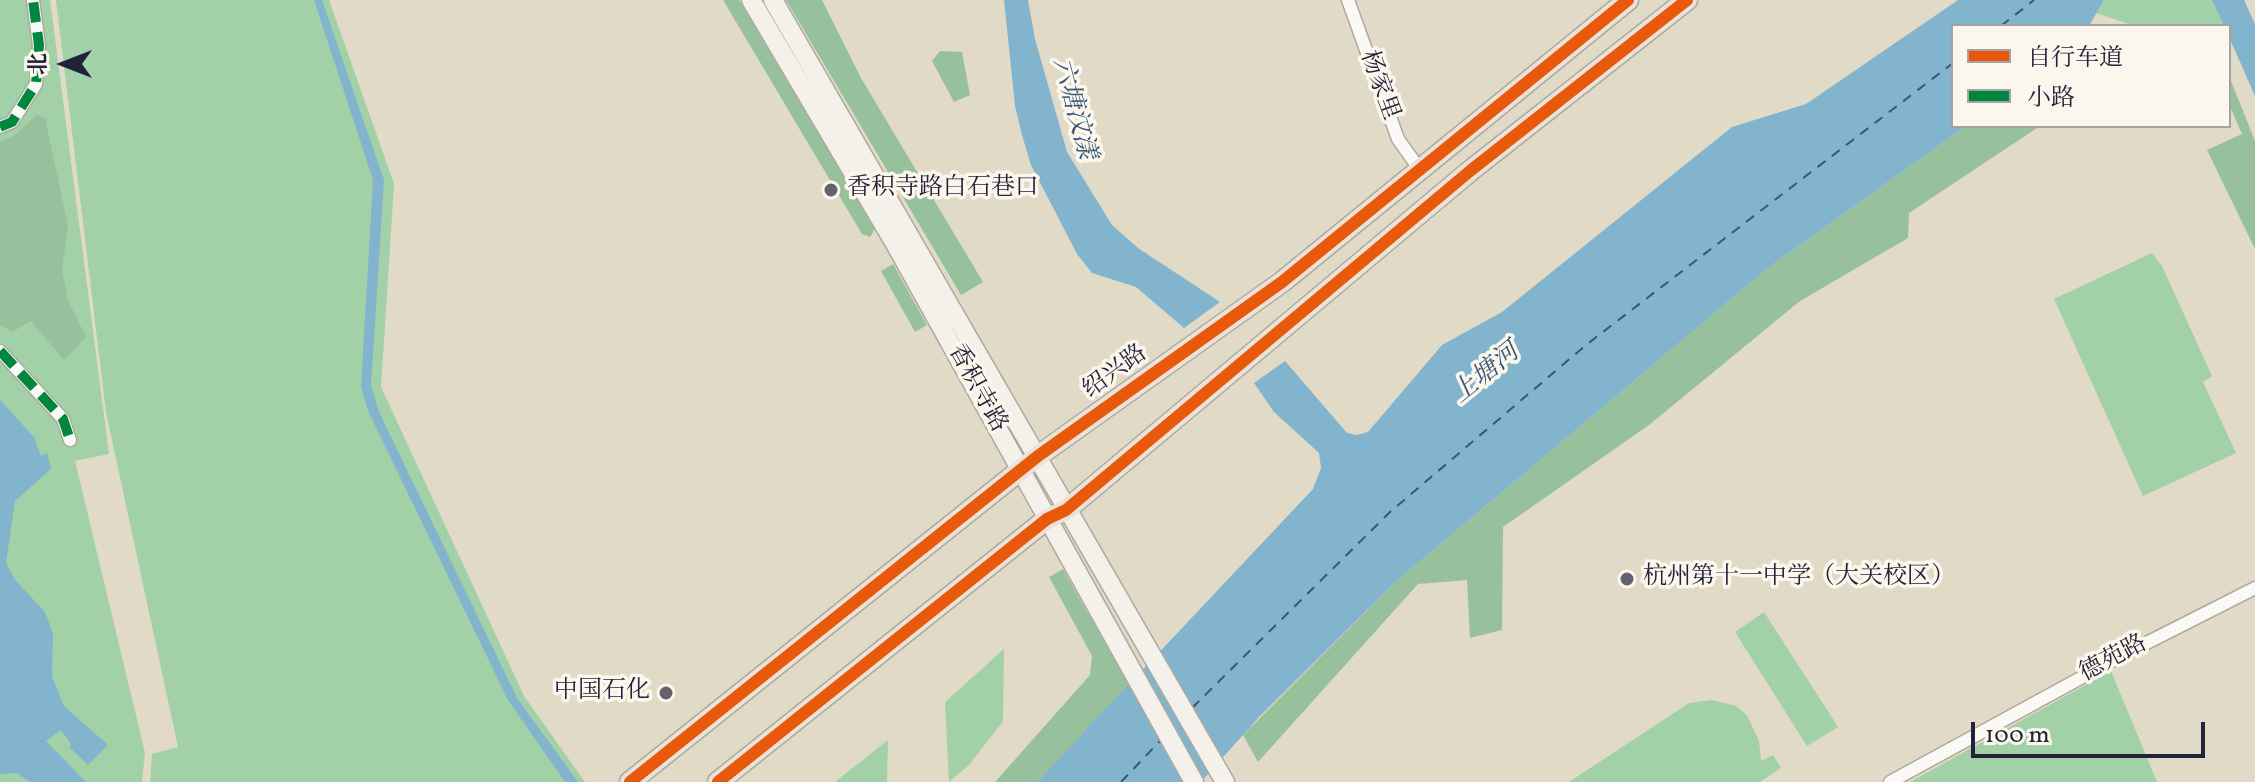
<!DOCTYPE html>
<html>
<head>
<meta charset="utf-8">
<style>
  body { margin:0 }
  #map { position:relative; width:2255px; height:782px; overflow:hidden; background:#e0dac6; font-family:Vollkorn,"Noto Serif SC",serif }
  canvas { display:block }
  .legend { position:absolute; left:1951px; top:24px; width:280px; height:104px; box-sizing:border-box; background:#fbf7ec; border:2px solid #a4a2a5; margin:0; padding:10px 14px; list-style:none; font-size:24px; color:#22223b }
  .legend li { display:flex; align-items:center; gap:16px; height:40px }
  .legend b { width:40px; border:2px solid #a4a2a5 }
  .north { position:absolute; left:24px; top:24px; width:80px; height:80px; -webkit-text-stroke:6px #fbf7ec; paint-order:stroke; rotate:270deg; font-size:22px; font-weight:700; line-height:32px; text-align:center; color:#22223b }
  .north::after { content:''; display:block; margin:auto; width:28px; height:36px; background:#22223b; clip-path:polygon(50% 0,100% 100%,50% 72%,0 100%) }
  .scale { position:absolute; left:1971px; top:722px; width:234px; height:36px; box-sizing:border-box; border:4px solid #22223b; border-top:0; padding-left:10px; font-size:24px; line-height:28px; white-space:nowrap; color:#22223b; -webkit-text-stroke:6px #fbf7ec; paint-order:stroke }
</style>
</head>
<body>
<div id="map">
<canvas width="2255" height="782"></canvas>
<ul class="legend">
<li><b style="height:10px;background:#e8590c"></b>自行车道</li>
<li><b style="height:10px;background:#00873e"></b>小路</li>
</ul>
<div class="north">北</div>
<div class="scale">100 m</div>
</div>
<script>
const ctx = document.querySelector('canvas').getContext('2d');
ctx.lineJoin = 'round';
function fill(path, color) {
  ctx.fillStyle = color;
  ctx.fill(path, 'evenodd');
}
function toPath(rows) {
  const path = new Path2D();
  for (const r of rows) {
    path.moveTo(r[0], r[1]);
    for (let i = 2; i < r.length; i += 2) path.lineTo(r[i], r[i + 1]);
  }
  return path;
}
function trace(path, color, width, dash) {
  ctx.strokeStyle = color;
  ctx.lineWidth = width;
  ctx.lineCap = dash ? 'butt' : 'round';
  ctx.setLineDash(dash || []);
  ctx.stroke(path);
}
function write(font, color, halo, rows, align = 'center') {
  ctx.font = font + ' Vollkorn,"Noto Serif SC",serif';
  ctx.lineWidth = 7;
  ctx.setLineDash([]);
  ctx.textBaseline = 'middle';
  ctx.strokeStyle = halo;
  ctx.fillStyle = color;
  for (const [text, x, y, turn = 0] of rows) {
    ctx.save();
    ctx.translate(x, y);
    ctx.rotate((+turn || 0) * Math.PI / 180);
    ctx.textAlign = isNaN(turn) ? turn : align;
    if (halo) ctx.strokeText(text, 0, 0);
    ctx.fillText(text, 0, 0);
    ctx.restore();
  }
}
const green = toPath([
  [0,0,50,0,109,454,75,461,145,753,142,782,0,782],
  [56,0,329,0,394,184,381,387,524,696,585,782,150,782,152,754,178,747,106,412],
  [2104,0,2212,0,2224,26,2135,26,2096,13],
  [2152,253,2162,266,2212,376,2203,382,2236,453,2143,496,2054,299],
  [1764,612,1838,727,1807,746,1735,632],
  [1004,649,1003,721,969,765,949,782,945,702],
  [2111,671,2157,782,1910,782],
  [1712,700,1736,706,1747,715,1759,741,1761,761,1773,755,1781,768,1760,782,1569,782,1689,703],
  [888,740,887,782,835,782]
]);
const forest = toPath([
  [723,0,739,0,875,229,870,237,862,234],
  [786,0,822,0,861,78,983,282,961,295],
  [940,51,962,52,970,95,954,102,932,61],
  [2229,76,2255,141,2255,249,2207,150,2242,134,2229,104],
  [37,115,45,118,68,226,62,270,68,300,86,337,64,360,31,321,12,332,0,325,0,142,14,136],
  [1966,126,2040,126,1909,213,1908,238,1800,301,1649,425,1503,527,1502,630,1470,638,1467,580,1418,584,1258,762,1243,735,1393,584,1768,268],
  [893,264,927,325,915,332,881,271],
  [1063,569,1130,687,1037,782,995,782,1090,675,1092,656,1049,577]
]);
const water = toPath([
  [314,0,322,0,384,180,371,385,379,412,517,698,578,782,565,782,508,700,368,411,361,387,373,180],
  [1004,0,1028,0,1035,39,1067,152,1112,225,1138,248,1220,302,1184,328,1136,287,1092,273,1077,254,1031,165,1022,135,1015,106],
  [1958,0,2104,0,2089,26,1953,26,1953,126,1966,126,1768,268,1393,584,1259,717,1201,782,1037,782,1313,489,1321,468,1319,453,1274,412,1254,383,1285,361,1347,433,1357,435,1368,432,1442,345,1502,312,1732,127,1806,104],
  [2212,0,2244,0,2255,24,2255,96,2229,37,2229,26,2224,26],
  [0,400,34,437,41,456,47,453,51,469,15,501,6,563,16,581,45,612,53,634,52,677,64,706,108,745,88,765,69,747,71,744,61,730,46,741,86,782,30,782,17,773,0,774]
]);
const ferry = toPath([
  [2001,26,2034,0],
  [1192,708,1390,512,1586,345,1953,63],
  [1121,782,1160,741]
]);
const minor = toPath([
  [1348,0,1398,139,1418,167],
  [0,127,12,122,36,84,39,45,33,0],
  [0,351,63,419,70,440],
  [1890,782,2121,656,2255,588]
]);
const secondary = toPath([
  [751,0,894,242,1194,782],
  [773,0,1225,782]
]);
const primary = toPath([
  [630,782,1038,456,1282,282,1628,0],
  [718,782,1047,519,1066,510,1470,171,1687,0]
]);
const quiet = toPath([
  [0,127,12,122,36,84,39,45,33,0],
  [0,351,63,419,70,440]
]);
const cycleway = toPath([
  [630,782,1038,456,1282,282,1628,0],
  [718,782,1047,519,1066,510,1470,171,1687,0]
]);
const markers = [
  [831,190,8,"#64626c"],
  [1627,579,8,"#64626c"],
  [666,693,8,"#64626c"]
];
const streetNames = [
  ["杨家里",1378,86,70],
  ["绍兴路",1116,373,-36],
  ["香积寺路",976,389,61],
  ["德苑路",2114,660,-28]
];
const poiNames = [
  ["香积寺路白石巷口",847,190],
  ["杭州第十一中学（大关校区）",1643,579],
  ["中国石化",650,693,"right"]
];
const waterNames = [
  ["六塘汶漾",1072,109,75],
  ["上塘河",1487,375,-39]
];
fill(green, '#a2d1a8');
fill(forest, '#97c19c');
fill(water, '#83b4ce');
trace(ferry, '#395677', 2, [10, 8]);
trace(minor, '#ada99f', 15);
trace(secondary, '#ada99f', 21);
trace(primary, '#ada99f', 23);
trace(minor, '#faf9f6', 12);
trace(secondary, '#f4f1eb', 18);
trace(primary, '#ebe3da', 20);
trace(quiet, '#00873e', 10, [20, 10]);
trace(cycleway, '#e8590c', 12);
for (const [x, y, r, color] of markers) {
  const dot = new Path2D();
  dot.arc(x, y, r, 0, 2 * Math.PI);
  ctx.fillStyle = color;
  ctx.fill(dot);
  trace(dot, '#fbf7ec', 3);
}
write('24px', '#22223b', '#fbf7ec', streetNames);
write('24px', '#22223b', '#fbf7ec', poiNames, 'left');
write('italic 26px', '#395677', '#fbf7ec', waterNames);
</script>
</body>
</html>
